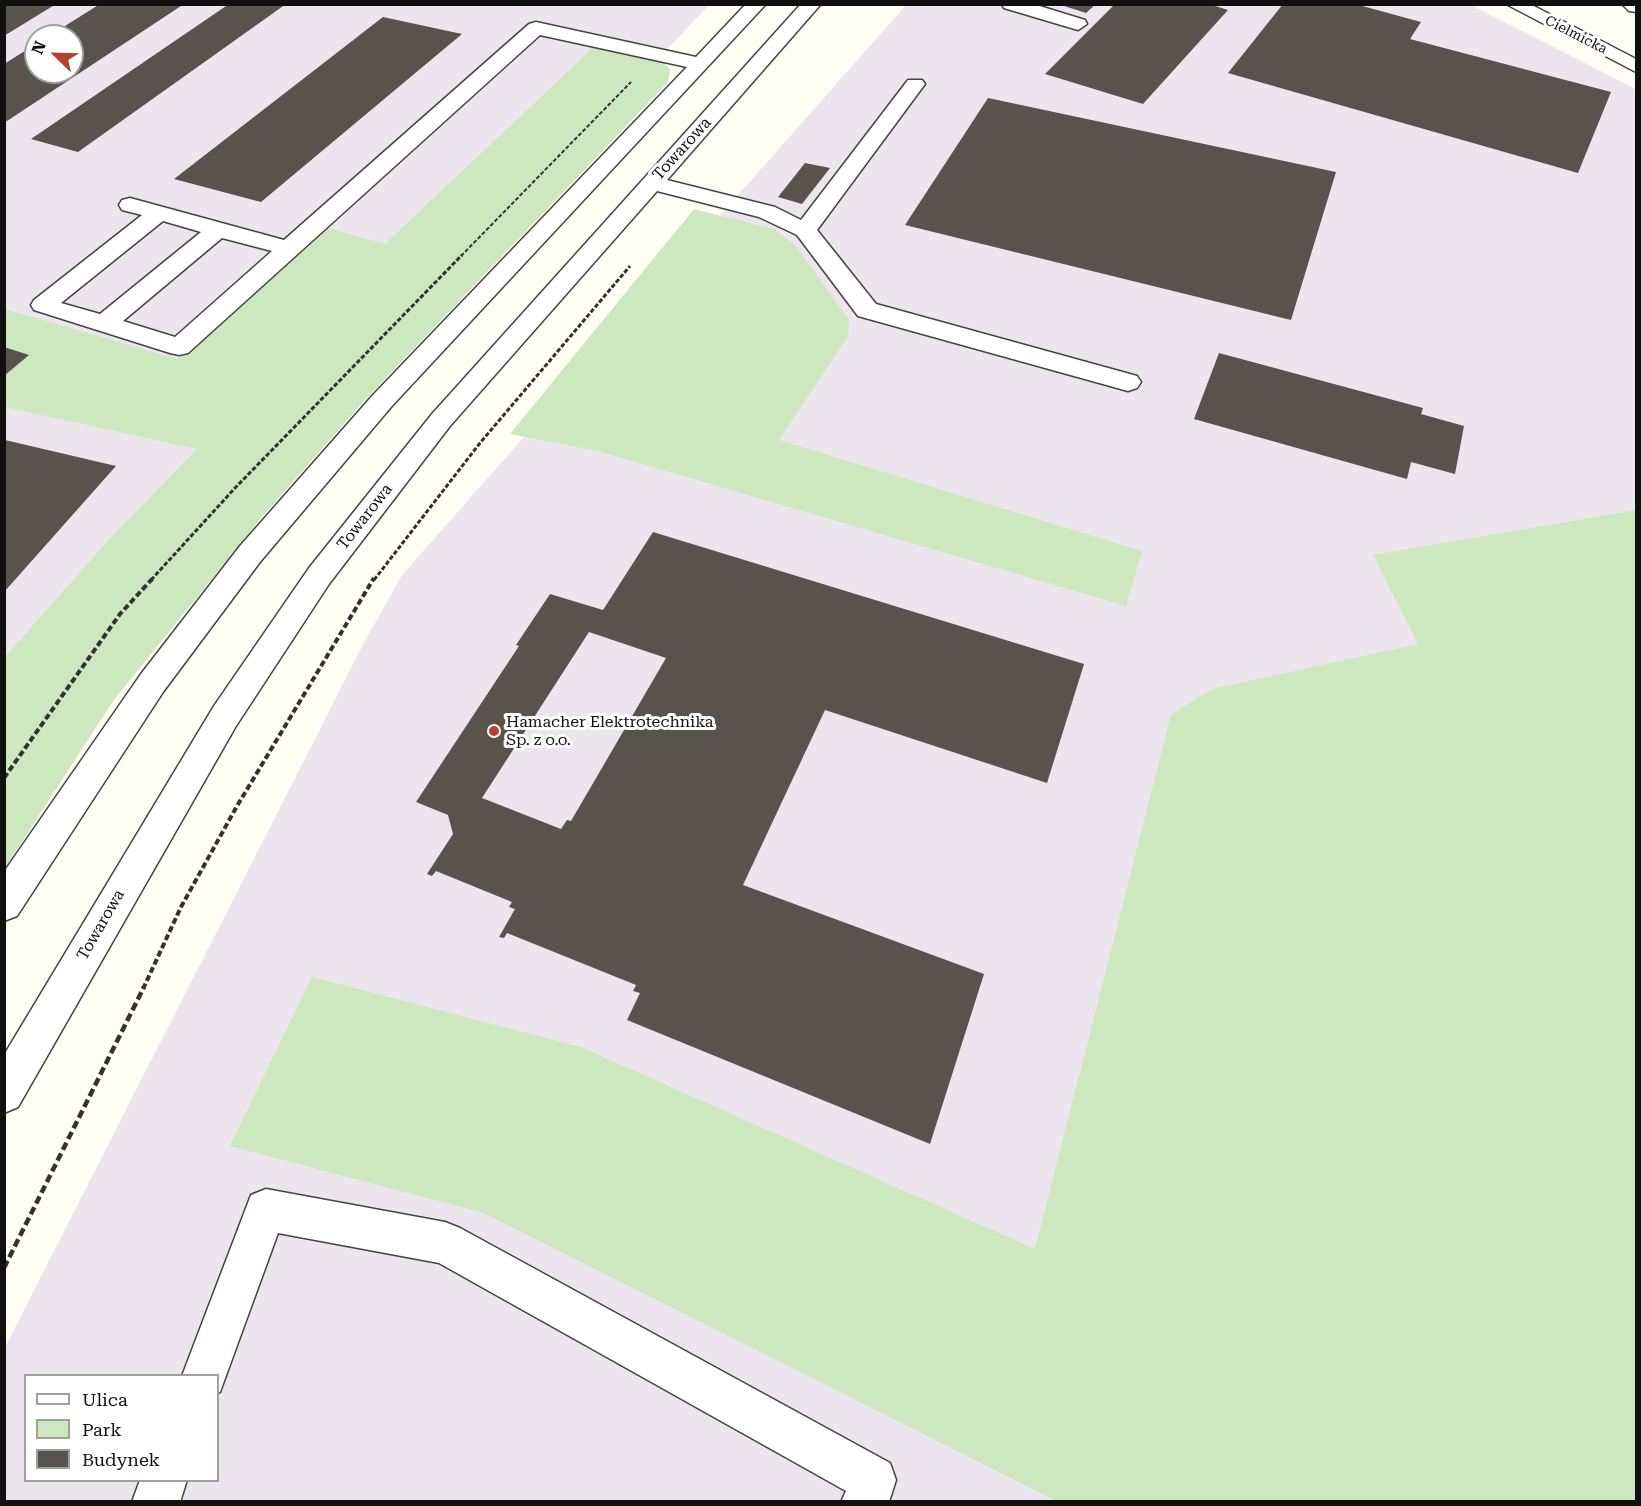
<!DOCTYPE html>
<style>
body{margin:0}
#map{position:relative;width:1641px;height:1506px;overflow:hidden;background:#fefef3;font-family:"Roboto Serif",serif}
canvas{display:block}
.frame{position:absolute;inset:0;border:6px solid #101010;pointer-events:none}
.legend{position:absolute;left:24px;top:1374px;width:195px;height:108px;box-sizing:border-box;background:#fff;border:2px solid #9f9f9f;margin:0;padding:8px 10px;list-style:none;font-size:18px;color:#101010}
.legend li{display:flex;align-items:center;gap:12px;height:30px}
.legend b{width:30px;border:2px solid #9f9f9f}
.north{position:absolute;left:24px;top:24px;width:60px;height:60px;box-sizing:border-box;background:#fff;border:2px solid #9f9f9f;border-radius:50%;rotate:293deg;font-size:16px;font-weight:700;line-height:24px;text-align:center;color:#101010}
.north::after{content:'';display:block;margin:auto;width:21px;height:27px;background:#b74131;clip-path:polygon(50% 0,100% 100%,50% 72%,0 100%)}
</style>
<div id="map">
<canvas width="1641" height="1506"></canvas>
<div class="frame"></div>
<ul class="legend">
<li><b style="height:8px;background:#fff"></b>Ulica</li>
<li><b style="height:16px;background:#cde7be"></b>Park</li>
<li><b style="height:16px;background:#58534d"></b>Budynek</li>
</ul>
<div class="north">N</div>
</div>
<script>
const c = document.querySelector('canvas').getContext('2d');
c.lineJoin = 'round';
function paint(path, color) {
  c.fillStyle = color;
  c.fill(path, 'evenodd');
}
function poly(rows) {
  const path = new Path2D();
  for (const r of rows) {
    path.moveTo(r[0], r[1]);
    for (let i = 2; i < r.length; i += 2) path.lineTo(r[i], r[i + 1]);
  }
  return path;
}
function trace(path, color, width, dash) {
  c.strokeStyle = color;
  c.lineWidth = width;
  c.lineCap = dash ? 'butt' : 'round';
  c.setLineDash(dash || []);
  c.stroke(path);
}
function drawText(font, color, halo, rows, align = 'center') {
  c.font = font + ' "Roboto Serif",serif';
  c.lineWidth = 6;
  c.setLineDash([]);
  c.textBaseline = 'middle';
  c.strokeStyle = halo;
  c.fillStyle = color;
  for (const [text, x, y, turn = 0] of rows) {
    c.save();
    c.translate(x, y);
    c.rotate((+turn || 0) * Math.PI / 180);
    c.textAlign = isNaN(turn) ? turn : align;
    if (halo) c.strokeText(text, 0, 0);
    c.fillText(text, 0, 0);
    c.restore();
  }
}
const industrial = poly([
 [5,5,709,5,204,539,5,792],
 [36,36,72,36,72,72,36,72],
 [906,5,1471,5,1636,89,1636,1501,5,1501,4,1349,366,639,402,575],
 [26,1376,218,1376,218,1480,26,1480]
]);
const green = poly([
 [594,47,661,61,670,69,668,82,364,401,261,518,113,701,5,868,5,657,106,543,197,449,5,407,5,309,177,359,324,227,385,244],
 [694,209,774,229,795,245,849,320,848,336,779,440,1142,551,1126,606,598,451,510,434],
 [1636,510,1636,1501,1056,1501,484,1213,230,1146,312,977,581,1047,1035,1249,1171,715,1212,689,1418,644,1373,555]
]);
const building = poly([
 [4,4,56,4,4,36],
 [100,4,184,4,4,123,4,64,36,44,36,72,72,72,72,36,49,36],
 [229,4,286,4,78,152,31,139],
 [1058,4,1096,4,1086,13],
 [1115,4,1209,4,1228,10,1143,104,1045,74],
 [1283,4,1355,4,1421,22,1410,39,1611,92,1578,173,1228,73],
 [383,17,462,34,261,202,174,179],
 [988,98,1336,172,1291,320,905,225],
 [805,163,830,168,802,204,778,197],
 [4,347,29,355,4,376],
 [1219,353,1423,408,1421,414,1464,426,1455,474,1411,462,1407,479,1194,419],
 [5,440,116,466,5,591],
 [653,532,1084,664,1047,783,825,710,743,885,984,974,930,1144,627,1020,640,993,633,991,636,985,507,933,504,938,499,937,515,909,509,907,512,902,436,871,432,876,427,874,453,834,448,815,416,802,519,646,516,645,550,594,603,610],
 [589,632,666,658,571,821,567,820,561,829,482,798]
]);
const pathFar3 = poly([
 [461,256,631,82]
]);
const pathFar2 = poly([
 [151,580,235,488,462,255],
 [374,580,480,443,630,266]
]);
const pathFar1 = poly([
 [4,778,120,614,153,578],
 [143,989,181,907,237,806,374,578]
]);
const path = poly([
 [4,1268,144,987]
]);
const minor = poly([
 [746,4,766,4,391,407,260,562,163,692,17,916,4,921,4,872,141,674,240,546,373,395,687,67,540,35,188,353,179,355,170,353,34,310,31,305,34,300,142,215,122,210,119,205,122,200,130,198,284,240,529,24,536,22,696,57,746,4],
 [163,221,201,232,100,314,61,303,163,221],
 [222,238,272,251,175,337,123,321,222,238],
 [801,4,821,4,667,180,775,207,801,220,908,80,922,80,925,84,922,88,817,230,876,304,1137,376,1141,382,1137,388,1128,391,858,316,797,235,759,217,657,191,450,426,329,584,236,726,18,1107,4,1113,4,1055,214,706,309,568,432,414,801,4],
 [1002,4,1033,4,1085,20,1087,24,1078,30,1004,8,1002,4],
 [1506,4,1530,4,1636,59,1636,72,1506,4],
 [1622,4,1636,4,1636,12,1629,11,1622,4],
 [266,1189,445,1222,460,1228,890,1463,896,1480,889,1502,841,1502,846,1491,439,1263,278,1233,220,1392,218,1393,218,1376,182,1376,251,1195,266,1189],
 [140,1480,187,1480,180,1502,132,1502,140,1480]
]);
const markers = [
 [494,731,6,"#b74131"]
];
const farStreetnames = [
 ["Cielmicka",1576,35,27]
];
const streetNames = [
 ["Towarowa",682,149,-48],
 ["Towarowa",365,517,-52],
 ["Towarowa",101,925,-60]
];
const poiNames = [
 ["Hamacher Elektrotechnika",506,722],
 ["Sp. z o.o.",506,740]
];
paint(industrial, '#ede5ed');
paint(green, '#cde7be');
paint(building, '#58534d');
trace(minor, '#434343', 3);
trace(pathFar3, '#323232', 2, [4, 2]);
trace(pathFar2, '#323232', 3, [4.5, 2]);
trace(pathFar1, '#323232', 4, [6, 3]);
trace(path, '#323232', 4.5, [8, 4]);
paint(minor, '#fff');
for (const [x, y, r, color] of markers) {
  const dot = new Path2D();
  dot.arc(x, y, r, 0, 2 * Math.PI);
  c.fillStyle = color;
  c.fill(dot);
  trace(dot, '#fff', 2);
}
drawText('14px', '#101010', '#fff', farStreetnames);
drawText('16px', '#101010', '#fff', streetNames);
drawText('16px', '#101010', '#fff', poiNames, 'left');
</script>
